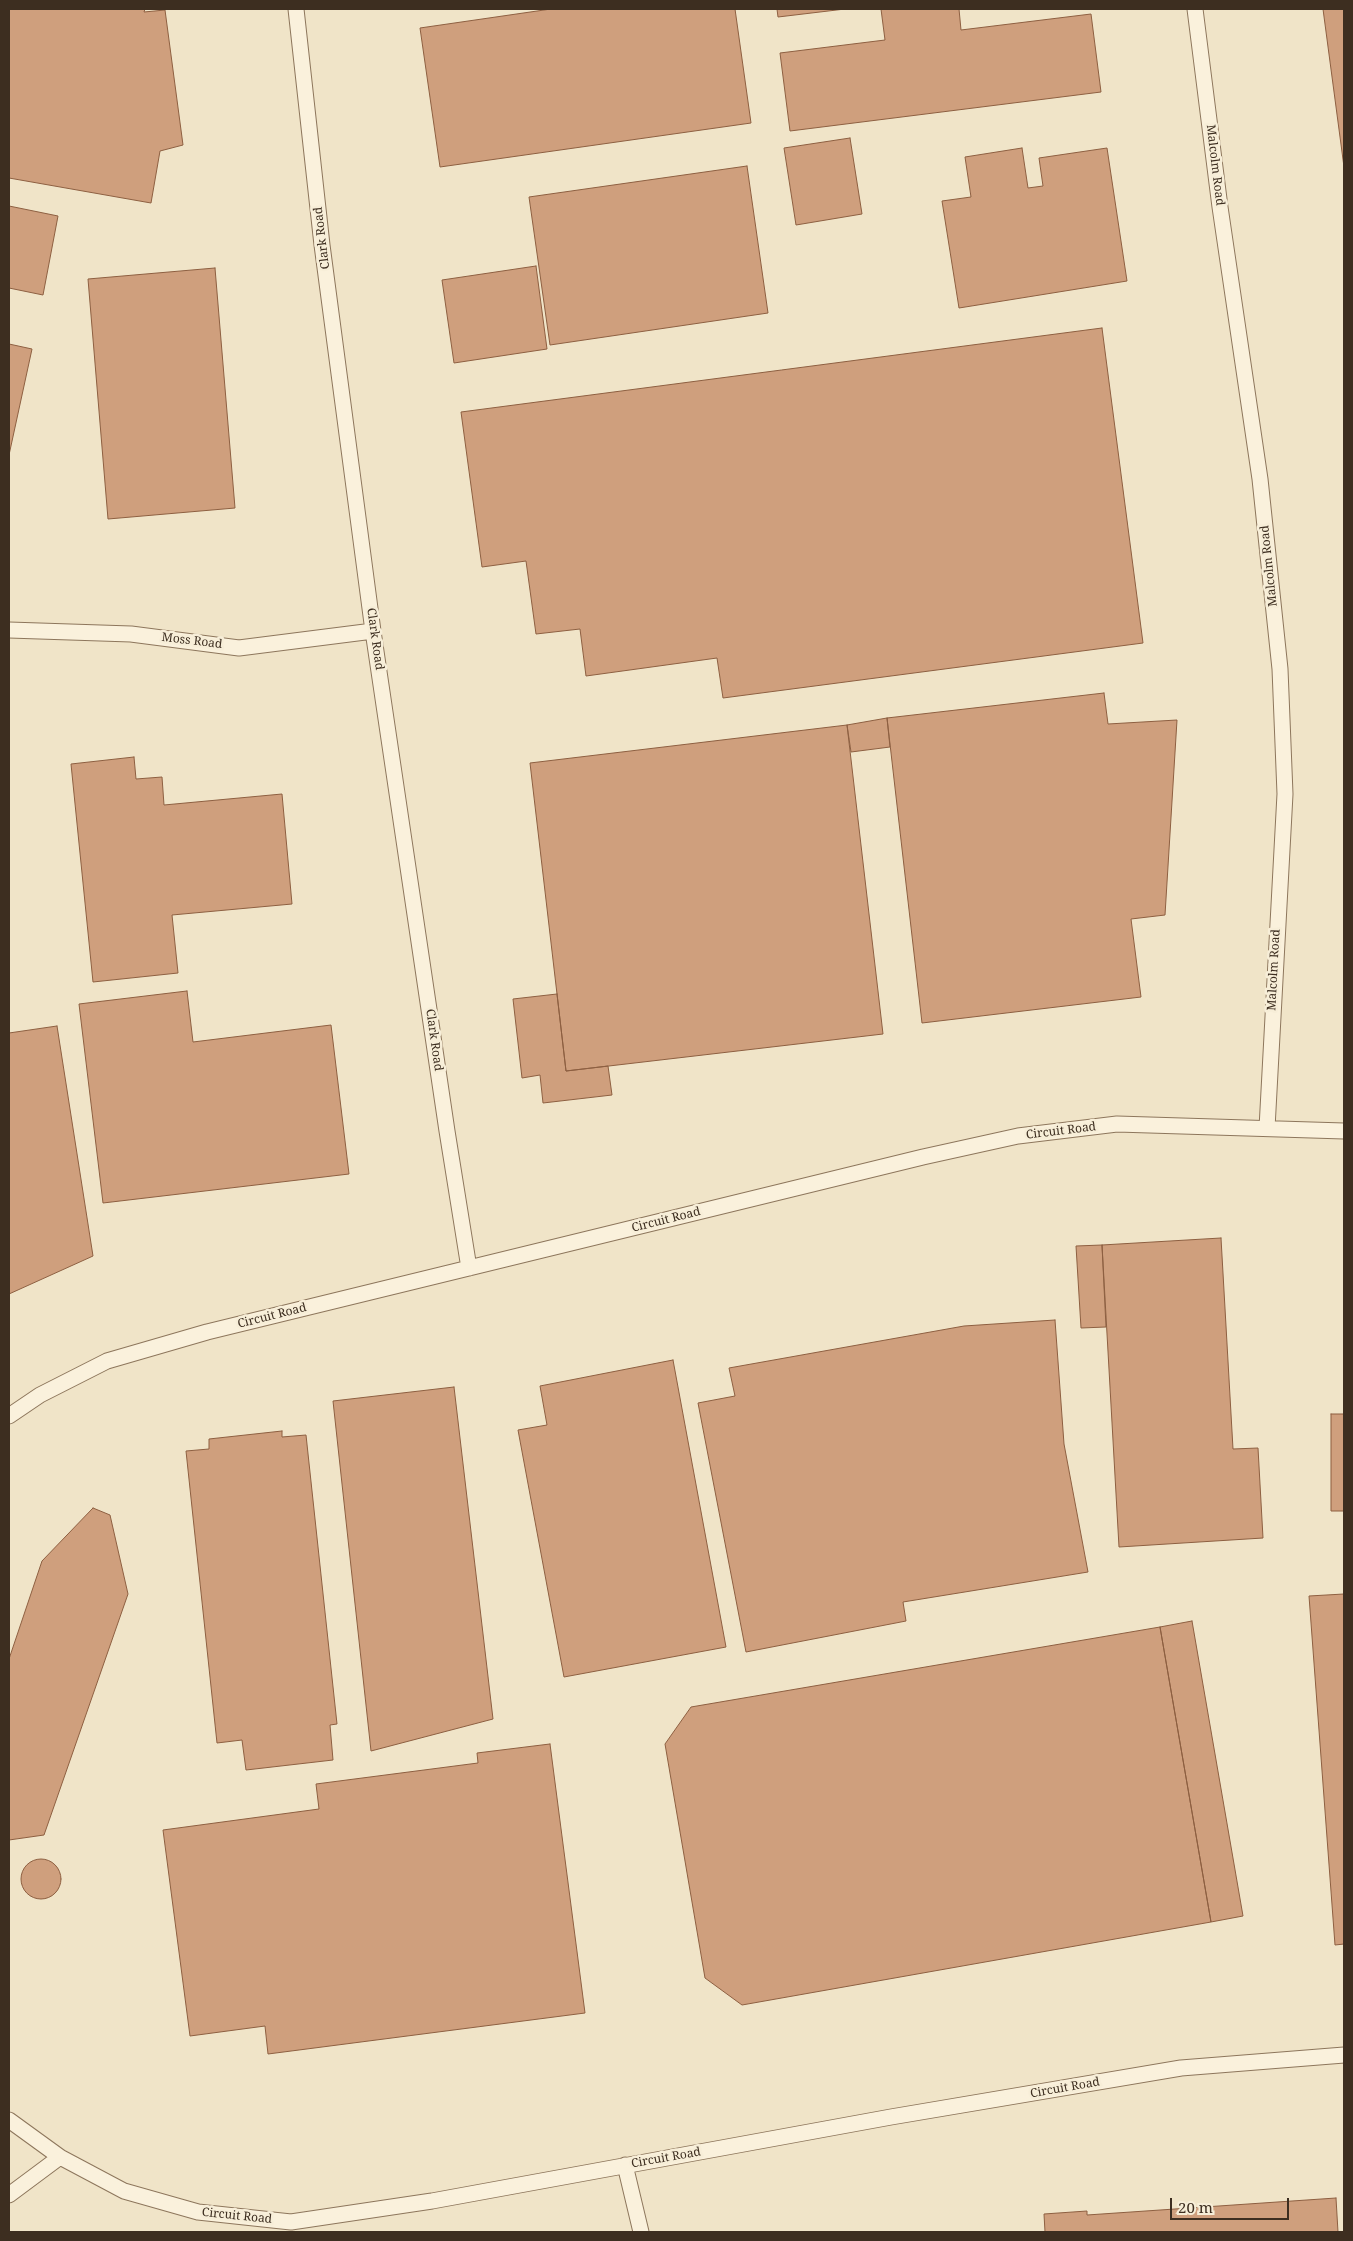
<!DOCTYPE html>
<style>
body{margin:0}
#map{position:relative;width:1353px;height:2241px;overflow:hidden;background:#f0e4c8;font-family:"Noto Serif",serif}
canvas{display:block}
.frame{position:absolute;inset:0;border:10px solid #3d2e20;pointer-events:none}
.scale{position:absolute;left:1170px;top:2198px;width:119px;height:22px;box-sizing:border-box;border:2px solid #3d2e20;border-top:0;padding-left:6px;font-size:15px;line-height:18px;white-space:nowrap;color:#3d2e20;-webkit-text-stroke:4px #f7eed8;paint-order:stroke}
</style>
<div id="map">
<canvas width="1353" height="2241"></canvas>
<div class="frame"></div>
<div class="scale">20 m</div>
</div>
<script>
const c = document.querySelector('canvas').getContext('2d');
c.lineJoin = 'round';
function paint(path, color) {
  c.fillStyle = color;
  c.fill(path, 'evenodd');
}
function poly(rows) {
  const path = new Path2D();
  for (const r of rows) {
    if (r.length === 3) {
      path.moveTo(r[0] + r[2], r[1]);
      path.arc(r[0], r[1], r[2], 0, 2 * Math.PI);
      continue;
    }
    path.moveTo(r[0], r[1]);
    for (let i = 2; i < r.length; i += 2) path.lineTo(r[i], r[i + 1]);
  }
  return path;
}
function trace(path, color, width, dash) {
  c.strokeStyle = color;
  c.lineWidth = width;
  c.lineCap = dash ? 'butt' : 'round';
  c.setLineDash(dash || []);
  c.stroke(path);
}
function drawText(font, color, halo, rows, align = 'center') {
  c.font = font + ' "Noto Serif",serif';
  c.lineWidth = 5;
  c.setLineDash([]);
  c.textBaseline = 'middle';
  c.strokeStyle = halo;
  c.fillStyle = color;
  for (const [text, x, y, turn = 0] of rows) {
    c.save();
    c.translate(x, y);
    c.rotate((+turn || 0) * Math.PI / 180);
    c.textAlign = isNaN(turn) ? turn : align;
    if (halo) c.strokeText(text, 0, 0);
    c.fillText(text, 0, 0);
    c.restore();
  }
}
const building = poly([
 [9,9,145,9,144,12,165,10,183,145,160,151,151,203,9,178,9,9],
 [551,9,735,9,751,123,440,167,420,28,551,9],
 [777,9,845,9,778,17,777,9],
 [881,9,959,9,961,30,1091,14,1101,92,790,131,780,53,885,40,881,9],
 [1323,9,1344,9,1344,167,1323,9],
 [850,138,862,214,796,225,784,148,850,138],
 [1022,148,1028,188,1043,186,1039,158,1107,148,1127,281,959,308,942,201,971,197,965,157,1022,148],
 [747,166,768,313,550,345,529,197,747,166],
 [9,206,58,216,43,295,9,288,9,206],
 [536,266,547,349,454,363,442,280,536,266],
 [215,268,235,508,108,519,88,279,215,268],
 [1102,328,1143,643,723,698,717,658,586,676,580,629,536,634,526,561,482,567,461,412,1102,328],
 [9,344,32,349,9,455,9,344],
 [1104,693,1108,724,1177,720,1165,915,1131,919,1141,997,922,1023,887,718,1104,693],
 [887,718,890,747,851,752,847,725,887,718],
 [847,725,883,1034,566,1071,530,763,847,725],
 [134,757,136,779,162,777,164,805,282,794,292,904,172,915,178,973,93,982,71,764,134,757],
 [187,991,193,1042,331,1025,349,1174,103,1203,79,1004,187,991],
 [557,994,566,1071,608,1066,612,1095,543,1103,540,1075,522,1078,513,999,557,994],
 [57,1026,93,1256,9,1294,9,1033,57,1026],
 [1221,1238,1233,1449,1258,1448,1263,1538,1119,1547,1102,1245,1221,1238],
 [1102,1245,1106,1327,1081,1328,1076,1246,1102,1245],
 [1055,1320,1064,1444,1088,1572,903,1602,906,1621,746,1652,698,1403,735,1396,729,1368,964,1326,1055,1320],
 [673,1360,726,1647,564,1677,518,1430,547,1425,540,1386,673,1360],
 [454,1387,493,1719,371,1751,333,1401,454,1387],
 [1331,1414,1344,1414,1344,1511,1331,1511,1331,1414],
 [282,1431,282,1437,306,1435,337,1724,330,1725,333,1760,246,1770,242,1740,217,1743,186,1451,209,1449,209,1439,282,1431],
 [93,1508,110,1515,128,1594,44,1835,9,1840,9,1659,42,1561,93,1508],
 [1344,1594,1344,1944,1335,1945,1309,1596,1344,1594],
 [1192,1621,1243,1916,1211,1922,1160,1627,1192,1621],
 [1160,1627,1211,1922,742,2005,705,1978,665,1744,691,1707,1160,1627],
 [550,1744,585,2013,268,2054,265,2026,190,2036,163,1830,319,1809,316,1784,478,1763,477,1753,550,1744],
 [41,1879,20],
 [1336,2198,1338,2232,1045,2232,1044,2214,1087,2211,1087,2215,1336,2198]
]);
const lane = poly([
 [296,9,322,245,373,631,447,1131,469,1268],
 [1195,9,1220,207,1260,479,1280,669,1285,794,1267,1128],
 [9,630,131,634,239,648,373,631],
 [9,1416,40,1395,107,1361,207,1332,923,1157,1018,1136,1117,1124,1344,1131],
 [9,2120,60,2157,124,2191,198,2212,291,2222,432,2201,891,2117,1181,2068,1344,2055],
 [625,2165,641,2232],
 [9,2195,60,2157]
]);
const streetNames = [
 ["Malcolm Road",1215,165,83],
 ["Clark Road",322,238,-97],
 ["Malcolm Road",1269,566,-96],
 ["Clark Road",375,639,82],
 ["Moss Road",192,641,7],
 ["Malcolm Road",1274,970,-87],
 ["Clark Road",434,1040,82],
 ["Circuit Road",1061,1131,-7],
 ["Circuit Road",666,1220,-14],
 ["Circuit Road",272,1316,-14],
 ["Circuit Road",1065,2088,-10],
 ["Circuit Road",666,2158,-10],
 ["Circuit Road",237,2216,6]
];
paint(building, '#cf9f7d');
trace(building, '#8d5f41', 1);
trace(lane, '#8d765c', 17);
trace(lane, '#faf1dc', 15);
drawText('12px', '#3d2e20', '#f7eed8', streetNames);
</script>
